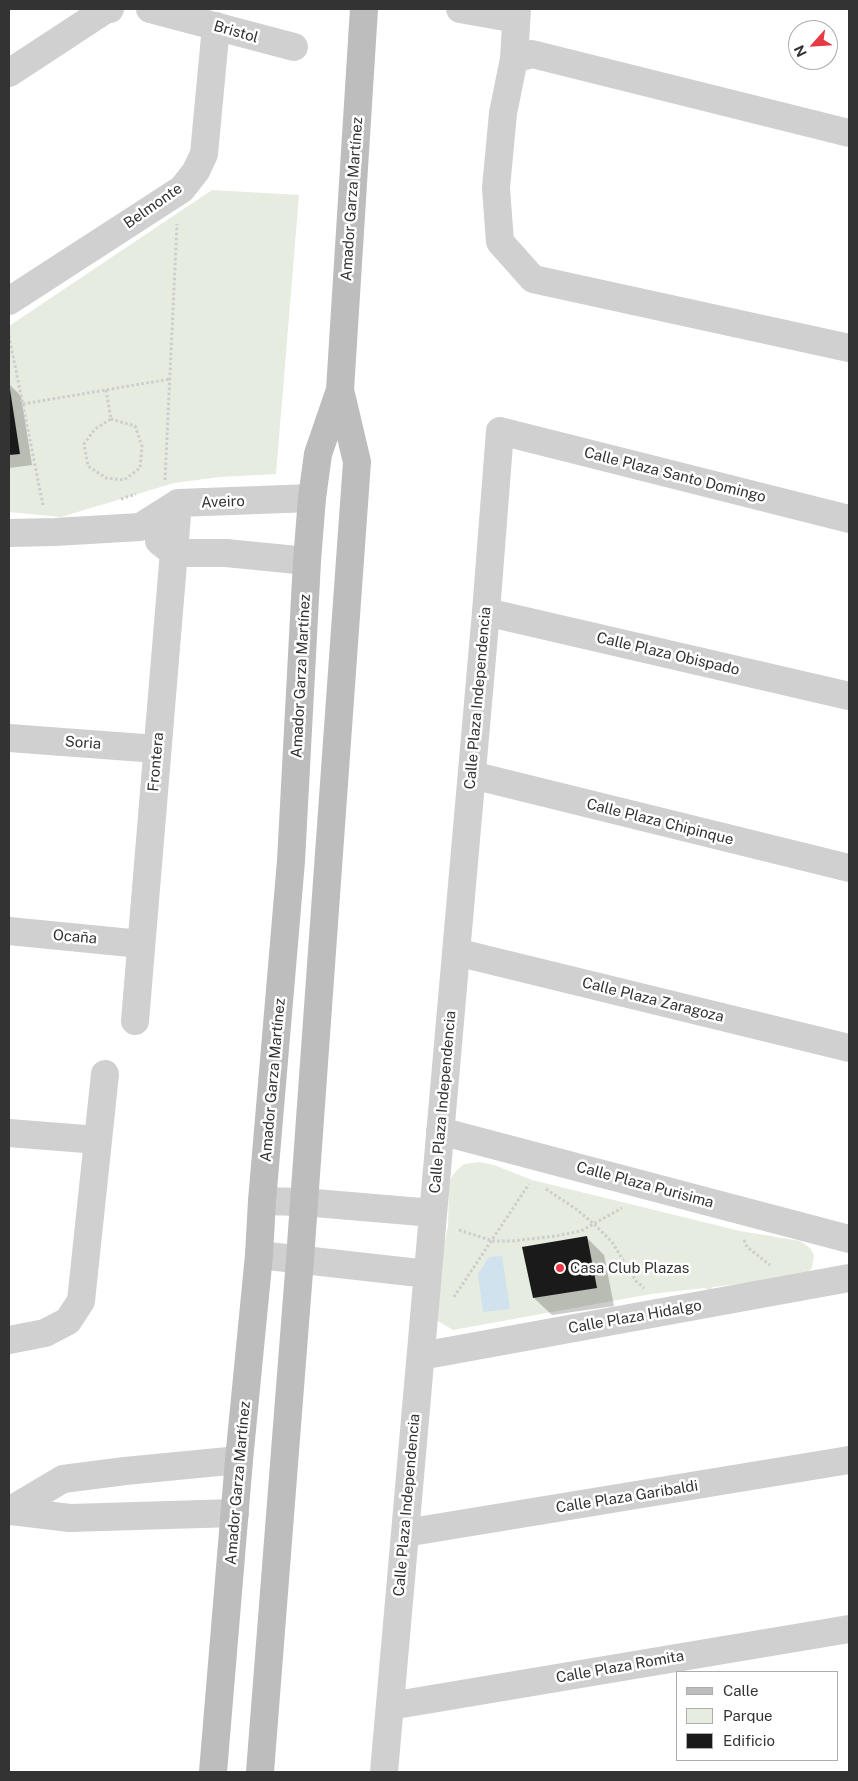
<!DOCTYPE html>
<meta charset="utf-8">
<style>
body{margin:0}
#map{position:relative;width:858px;height:1781px;overflow:hidden;background:#fff;font-family:"Public Sans",sans-serif}
canvas{display:block}
.frame{position:absolute;inset:0;border:10px solid #333;pointer-events:none}
.legend{position:absolute;left:676px;top:1671px;width:162px;height:90px;box-sizing:border-box;background:#fff;border:1px solid #adadad;margin:0;padding:6px 9px;list-style:none;font-size:15px;color:#333}
.legend li{display:flex;align-items:center;gap:10px;height:25px}
.legend b{width:25px;border:1px solid #adadad}
.north{position:absolute;left:788px;top:20px;width:50px;height:50px;box-sizing:border-box;background:#fff;border:1px solid #adadad;border-radius:50%;rotate:244deg;font-size:14px;font-weight:700;line-height:20px;text-align:center;color:#333}
.north::after{content:'';display:block;margin:auto;width:18px;height:22px;background:#e63946;clip-path:polygon(50% 0,100% 100%,50% 72%,0 100%)}
</style>
<div id="map">
<canvas width="858" height="1781"></canvas>
<div class="frame"></div>
<ul class="legend">
<li><b style="height:6px;background:#bdbdbd"></b>Calle</li>
<li><b style="height:14px;background:#e6ecdf"></b>Parque</li>
<li><b style="height:14px;background:#1a1a1a"></b>Edificio</li>
</ul>
<div class="north">N</div>
</div>
<script>
const c = document.querySelector('canvas').getContext('2d');
c.lineJoin = 'round';
function paint(path, color) {
  c.fillStyle = color;
  c.fill(path, 'evenodd');
}
function poly(rows) {
  const path = new Path2D();
  for (const r of rows) {
    path.moveTo(r[0], r[1]);
    for (let i = 2; i < r.length; i += 2) path.lineTo(r[i], r[i + 1]);
  }
  return path;
}
function trace(path, color, width, dash) {
  c.strokeStyle = color;
  c.lineWidth = width;
  c.lineCap = dash ? 'butt' : 'round';
  c.setLineDash(dash || []);
  c.stroke(path);
}
function drawText(font, color, halo, rows, align = 'center') {
  c.font = font + ' "Public Sans",sans-serif';
  c.lineWidth = 5;
  c.setLineDash([]);
  c.textBaseline = 'middle';
  c.strokeStyle = halo;
  c.fillStyle = color;
  for (const [text, x, y, turn = 0] of rows) {
    c.save();
    c.translate(x, y);
    c.rotate((+turn || 0) * Math.PI / 180);
    c.textAlign = isNaN(turn) ? turn : align;
    if (halo) c.strokeText(text, 0, 0);
    c.fillText(text, 0, 0);
    c.restore();
  }
}
const green = poly([
 [212,190,299,195,276,474,220,477,174,483,61,517,9,512,9,326],
 [480,1162,494,1165,532,1180,740,1231,800,1241,810,1248,814,1255,812,1268,805,1275,792,1278,712,1287,711,1290,704,1288,651,1294,453,1330,438,1321,431,1300,448,1227,449,1181,456,1171,464,1164]
]);
const water = poly([
 [502,1256,510,1309,483,1312,478,1274,489,1257]
]);
const shadow = poly([
 [9,384,21,396,32,465,9,468],
 [586,1237,604,1255,614,1306,552,1315,534,1298]
]);
const building = poly([
 [9,383,20,454,9,455],
 [587,1236,597,1288,533,1298,522,1247]
]);
const path = poly([
 [9,336,43,505],
 [106,390,111,419,95,429,84,444,88,466,106,478,124,480,140,468,142,446,135,426,111,419],
 [23,404,170,379],
 [165,480,177,224],
 [121,499,136,494],
 [546,1189,576,1209,594,1224,612,1242,636,1281,644,1288],
 [459,1230,493,1241,512,1241,556,1236,581,1231,622,1208],
 [744,1240,747,1247,770,1265],
 [454,1297,529,1184]
]);
const street = poly([
 [150,9,294,47],
 [460,9,516,19],
 [517,9,514,59,503,113,496,188,500,242,533,279,849,348],
 [514,59,532,54,849,133],
 [9,73,105,10,110,9],
 [9,301,182,189,196,171,204,154,216,26],
 [9,533,55,532,140,527,178,503,312,498],
 [159,541,174,553,226,553,307,561],
 [486,612,849,696],
 [9,738,157,749],
 [472,775,849,868],
 [9,931,141,944],
 [456,952,849,1048],
 [135,1021,178,503],
 [440,1131,849,1239],
 [9,1133,98,1140],
 [262,1201,303,1202,433,1213],
 [259,1255,428,1274],
 [9,1340,45,1333,68,1321,81,1301,105,1074],
 [421,1356,849,1278],
 [9,1511,63,1479,125,1471,239,1460],
 [11,1511,70,1518,235,1513],
 [405,1533,849,1460],
 [390,1706,849,1629],
 [384,1772,486,612,500,431,849,519]
]);
const secondary = poly([
 [213,1772,239,1460,259,1255,262,1201,291,861,307,561,312,498,318,454,340,390,364,9],
 [260,1772,300,1259,357,462,340,390]
]);
const markers = [
 [560,1268,5,"#e63946"]
];
const streetNames = [
 ["Bristol",236,32,16],
 ["Amador Garza Martínez",352,199,-86],
 ["Belmonte",153,206,-35],
 ["Calle Plaza Santo Domingo",675,475,14],
 ["Aveiro",223,502,-2],
 ["Calle Plaza Obispado",668,654,13],
 ["Amador Garza Martínez",301,676,-87],
 ["Calle Plaza Independencia",478,698,-85],
 ["Soria",83,743,4],
 ["Frontera",156,762,-85],
 ["Calle Plaza Chipinque",660,822,14],
 ["Ocaña",75,937,5],
 ["Calle Plaza Zaragoza",653,1000,14],
 ["Amador Garza Martínez",273,1080,-85],
 ["Calle Plaza Independencia",443,1102,-85],
 ["Calle Plaza Purisima",645,1185,15],
 ["Calle Plaza Hidalgo",635,1317,-10],
 ["Amador Garza Martínez",238,1483,-85],
 ["Calle Plaza Garibaldi",627,1497,-9],
 ["Calle Plaza Independencia",407,1505,-85],
 ["Calle Plaza Romita",620,1667,-10]
];
const poiNames = [
 ["Casa Club Plazas",570,1268]
];
paint(green, '#e6ecdf');
paint(water, '#cfe2ee');
paint(shadow, '#0003');
paint(building, '#1a1a1a');
trace(path, '#cdcdcd', 3, [2.5, 2.5]);
trace(street, '#d0d0d0', 28);
trace(secondary, '#bdbdbd', 28);
for (const [x, y, r, color] of markers) {
  const dot = new Path2D();
  dot.arc(x, y, r, 0, 2 * Math.PI);
  c.fillStyle = color;
  c.fill(dot);
  trace(dot, '#fff', 2);
}
drawText('15px', '#333', '#fff', streetNames);
drawText('15px', '#333', '#fff', poiNames, 'left');
</script>
